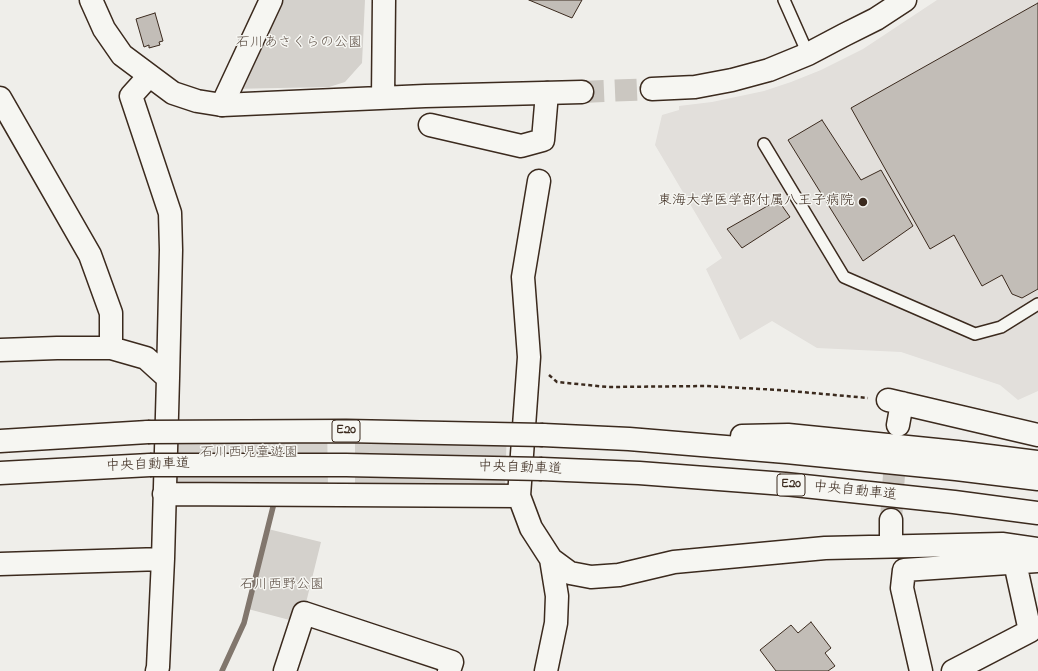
<!DOCTYPE html>
<meta charset="utf-8">
<style>
body{margin:0}
canvas{display:block;background:#efeeea}
</style>
<canvas width="1038" height="671"></canvas>
<script>
const c = document.querySelector('canvas').getContext('2d');
c.lineJoin = 'round';
function paint(path, color) {
  c.fillStyle = color;
  c.fill(path, 'evenodd');
}
function poly(rows) {
  const path = new Path2D();
  for (const r of rows) {
    path.moveTo(r[0], r[1]);
    for (let i = 2; i < r.length; i += 2) path.lineTo(r[i], r[i + 1]);
  }
  return path;
}
function trace(path, color, width, dash) {
  c.strokeStyle = color;
  c.lineWidth = width;
  c.lineCap = dash ? 'butt' : 'round';
  c.setLineDash(dash || []);
  c.stroke(path);
}
function drawText(font, color, halo, rows, align = 'center') {
  c.font = font + ' "Indie Flower","Klee One",sans-serif';
  c.lineWidth = 3;
  c.setLineDash([]);
  c.textBaseline = 'middle';
  c.strokeStyle = halo;
  c.fillStyle = color;
  for (const [text, x, y, turn = 0] of rows) {
    c.save();
    c.translate(x, y);
    c.rotate((+turn || 0) * Math.PI / 180);
    c.textAlign = isNaN(turn) ? turn : align;
    if (halo) c.strokeText(text, 0, 0);
    c.fillText(text, 0, 0);
    c.restore();
  }
}
const built = poly([
 [937,0,1038,0,1038,391,1018,400,1000,385,901,352,817,348,772,321,740,340,706,269,722,258,655,145,662,115,679,110,679,106,712,102,764,91,791,82,821,70,863,49]
]);
const green = poly([
 [271,0,365,0,362,63,345,82,329,87,229,89],
 [327,419,328,489,170,487,176,420],
 [355,422,507,426,505,491,355,487],
 [268,529,321,542,301,623,248,609]
]);
const stream = poly([
 [222,671,244,623,274,503]
]);
const building = poly([
 [529,0,582,0,572,18,529,0],
 [1038,3,1038,289,1022,298,1012,294,1002,275,982,286,954,235,930,249,851,108,1038,3],
 [155,13,163,41,159,42,160,45,149,48,149,45,144,47,136,19,155,13],
 [822,120,861,180,881,170,913,226,863,261,788,140,822,120],
 [778,200,790,217,742,248,727,229,778,200],
 [811,622,831,648,825,653,835,666,828,671,776,671,760,650,791,625,798,633,811,622]
]);
const minorTunnel = poly([
 [891,520,896,444]
]);
const tertiaryTunnel = poly([
 [582,92,652,89]
]);
const path = poly([
 [549,375,557,382,608,387,706,386,779,390,868,398]
]);
const service = poly([
 [784,0,808,54],
 [764,144,844,277,975,334,1001,327,1038,304]
]);
const minor = poly([
 [149,76,131,96,170,213,171,250,168,378],
 [0,98,90,255,111,313,111,348],
 [222,105,271,0],
 [430,125,521,146,543,140,547,93],
 [539,181,523,277,529,357,519,496,531,528,551,559,570,573,591,577,619,575,674,562,825,548,1002,544,1038,549],
 [0,350,57,348,111,348,146,358,168,378,163,559,158,667,157,671],
 [888,400,1038,435],
 [898,425,902,403],
 [164,494,519,496],
 [891,520,891,546],
 [0,564,163,559],
 [285,671,304,613,452,662,449,671],
 [546,671,556,623,557,596,551,559],
 [921,671,902,588,904,570,1038,561],
 [953,671,1030,631,1015,563]
]);
const tertiary = poly([
 [91,0,104,29,122,55,173,93,197,101,222,105,425,96,582,92],
 [652,89,695,87,732,80,769,70,808,54,844,35,876,19,905,0],
 [383,98,384,0]
]);
const motorway = poly([
 [543,435,629,439,786,452,956,469,1038,479],
 [742,436,788,435,957,452,1038,462],
 [0,441,148,432],
 [542,469,639,473,785,484,954,502,1038,513],
 [0,473,150,465]
]);
const motorwayBridge = poly([
 [148,432,346,431,543,435],
 [150,465,346,465,542,469]
]);
const markers = [
 [863,202,5,"#3b2a1e"]
];
const shields = [
 [346,431,28],
 [791,485,28]
];
const shieldNames = [
 ["E20",346,431],
 ["E20",791,485]
];
const parkNames = [
 ["石川あさくらの公園",299,44],
 ["石川西児童遊園",249,454],
 ["石川西野公園",282,586]
];
const poiNames = [
 ["東海大学医学部付属八王子病院",854,202]
];
const streetNames = [
 ["中央自動車道",148,466,-2],
 ["中央自動車道",520,469,2],
 ["中央自動車道",855,492,6]
];
paint(built, '#e2dfdb');
paint(green, '#d4d1cc');
trace(stream, '#81766d', 5.5);
paint(building, '#c2bdb7');
trace(building, '#3b2a1e', 1);
trace(minorTunnel, '#cbc7c1', 22, [22, 11]);
trace(tertiaryTunnel, '#cbc7c1', 22, [22, 11]);
trace(service, '#3b2a1e', 14);
trace(minor, '#3b2a1e', 25);
trace(tertiary, '#3b2a1e', 25);
trace(motorway, '#3b2a1e', 25);
trace(path, '#3b2a1e', 2.5, [4, 3]);
trace(service, '#f6f6f2', 11);
trace(minor, '#f6f6f2', 22);
trace(tertiary, '#f6f6f2', 22);
trace(motorway, '#f6f6f2', 22);
trace(motorwayBridge, '#3b2a1e', 25, []);
trace(motorwayBridge, '#f6f6f2', 22);
for (const [x, y, r, color] of markers) {
  const dot = new Path2D();
  dot.arc(x, y, r, 0, 2 * Math.PI);
  c.fillStyle = color;
  c.fill(dot);
  trace(dot, '#f6f6f2', 1.5);
}
for (const [x, y, w] of shields) {
  const box = new Path2D();
  box.roundRect(x - w / 2, y - 11, w, 22, 3);
  c.fillStyle = '#f6f6f2';
  c.fill(box);
  trace(box, '#3b2a1e', 1);
}
drawText('bold 13px', '#3b2a1e', null, shieldNames);
drawText('14px', '#61544a', '#f6f6f2', parkNames);
drawText('14px', '#3b2a1e', '#f6f6f2', poiNames, 'right');
drawText('14px', '#3b2a1e', '#f6f6f2', streetNames);
</script>
